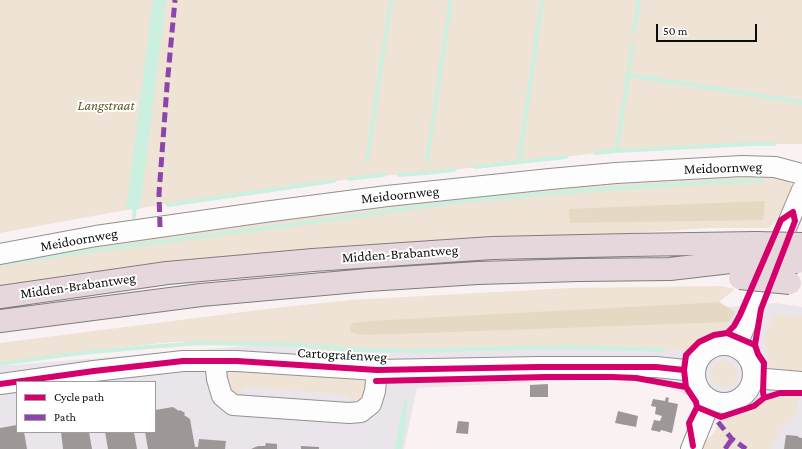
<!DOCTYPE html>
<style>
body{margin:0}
#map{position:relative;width:802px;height:449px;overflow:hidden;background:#faf2f2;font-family:"Crimson Pro",serif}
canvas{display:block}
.legend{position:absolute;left:16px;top:381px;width:140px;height:52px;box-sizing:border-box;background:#fff;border:1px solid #9e9e9e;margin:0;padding:5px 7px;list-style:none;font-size:12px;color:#0d0d0d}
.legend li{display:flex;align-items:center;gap:8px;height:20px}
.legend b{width:20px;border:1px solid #9e9e9e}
.scale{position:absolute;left:656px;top:24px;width:101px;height:18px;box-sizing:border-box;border:2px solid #0d0d0d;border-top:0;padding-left:5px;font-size:12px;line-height:14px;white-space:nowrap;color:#0d0d0d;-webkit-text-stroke:3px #fff;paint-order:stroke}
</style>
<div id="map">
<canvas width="802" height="449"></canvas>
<ul class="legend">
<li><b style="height:5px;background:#d6006c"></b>Cycle path</li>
<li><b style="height:5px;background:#8e44ad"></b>Path</li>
</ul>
<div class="scale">50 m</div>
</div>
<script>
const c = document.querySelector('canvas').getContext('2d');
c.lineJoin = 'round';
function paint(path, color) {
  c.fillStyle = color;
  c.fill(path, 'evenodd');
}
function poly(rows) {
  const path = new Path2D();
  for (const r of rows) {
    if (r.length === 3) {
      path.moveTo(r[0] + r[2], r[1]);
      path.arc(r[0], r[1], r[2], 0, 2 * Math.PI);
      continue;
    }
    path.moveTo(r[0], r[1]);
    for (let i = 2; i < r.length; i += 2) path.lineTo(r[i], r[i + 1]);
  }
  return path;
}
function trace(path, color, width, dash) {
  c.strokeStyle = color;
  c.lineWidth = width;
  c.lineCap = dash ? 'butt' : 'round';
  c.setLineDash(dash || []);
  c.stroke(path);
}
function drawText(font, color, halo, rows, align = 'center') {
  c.font = font + ' "Crimson Pro",serif';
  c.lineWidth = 4;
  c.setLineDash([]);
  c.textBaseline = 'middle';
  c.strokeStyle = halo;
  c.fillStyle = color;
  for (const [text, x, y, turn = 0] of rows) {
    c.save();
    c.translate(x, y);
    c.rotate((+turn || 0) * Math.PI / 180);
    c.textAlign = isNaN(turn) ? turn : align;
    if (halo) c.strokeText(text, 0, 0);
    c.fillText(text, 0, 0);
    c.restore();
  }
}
const industrial = poly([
 [776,303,802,307,802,449,733,449,747,417,639,377,417,388,404,449,0,449,0,366],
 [17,382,155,382,155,432,17,432]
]);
const green = poly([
 [0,0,802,0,802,144,754,144,616,151,426,173,365,177,126,210,0,233],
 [774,174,785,177,791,184,792,191,789,203,770,228,708,228,604,235,0,290,0,263,94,246,280,218,567,187,665,179],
 [721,286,735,289,719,302,354,323,369,335,729,322,720,336,711,342,701,352,626,347,571,345,472,347,350,352,311,349,254,343,172,342,69,353,0,364,0,343,274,308,351,300,569,288],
 [774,314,802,316,802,371,770,368,764,338],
 [724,374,13],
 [234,371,361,378,365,380,367,383,364,401,349,405,350,395,243,387,242,397,232,394,226,383,228,375],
 [799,395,797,409,793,421,785,423,770,449,699,449,701,445,713,434,719,423,724,418,727,416,746,411,773,398,784,396]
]);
const forest = poly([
 [765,201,763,220,570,223,569,209],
 [719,302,735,312,729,322,369,335,357,334,351,332,350,328,352,324,354,323,370,321]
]);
const water = poly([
 [153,0,166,0,140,209,126,210],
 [401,413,407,414,402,449,395,449]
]);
const stream = poly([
 [634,31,639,0],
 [628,75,802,102],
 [617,148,633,44],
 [595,153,616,151,754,144,774,144],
 [367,161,391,0],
 [427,161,451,0],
 [519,162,542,0],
 [475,167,566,157],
 [399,175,426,173,454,170],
 [349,179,365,177,384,175],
 [168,205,334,181],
 [134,217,135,205],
 [0,264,67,254,313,222,461,201,590,190,700,183,762,180],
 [0,364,72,354,148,347,202,343,303,345,349,349,412,351,472,349,567,347,664,350],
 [403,417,406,401]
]);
const building = poly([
 [548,384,548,397,530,397,530,385],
 [666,397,669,398,668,402,678,404,672,433,661,430,660,432,651,430,654,420,660,421,662,416,655,414,656,407,651,406,653,399,665,401],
 [173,407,179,411,180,410,185,413,184,415,190,419,195,447,198,447,199,439,226,441,225,449,148,449,145,432,155,432,155,410],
 [618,411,638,416,636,427,615,423],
 [458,421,469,422,468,434,456,433],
 [17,425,17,432,24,432,27,449,0,449,0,428],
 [61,432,89,432,92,449,63,449],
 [105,432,134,432,137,449,108,449],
 [786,435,798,436,798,437,802,438,802,449,784,449],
 [266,443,277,444,277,449,251,449,258,446,265,446],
 [301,446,319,447,319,449,301,449]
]);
const minor = poly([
 [0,254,96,236,264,212,387,196,550,179,616,173,742,166,775,167,802,174],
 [724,374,29],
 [736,347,802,190],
 [215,361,217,379,222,396,233,405,349,413,361,412,371,404,375,391,377,370],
 [754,378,802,382],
 [0,384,94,371,183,361,237,361,330,367,377,370,538,367,656,367,695,371],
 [691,449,711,400]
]);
const highway = poly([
 [0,297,167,273,313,260,492,248,630,245,756,243],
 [0,321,201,295,368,280,478,273,579,270,670,269,748,260]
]);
const highwayBridge = poly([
 [756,243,802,244],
 [748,260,798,262],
 [740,278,790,283]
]);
const quiet = poly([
 [160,227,159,194,167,86,175,0],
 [718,422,732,439,746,449],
 [725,449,732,439]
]);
const cycleway = poly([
 [727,333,734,326,740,315,781,220,793,212],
 [376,381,546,377,612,377,636,378,686,387],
 [0,384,94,371,183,361,237,361,330,367,377,370,538,367,656,367,684,370],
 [764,398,763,392,764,363,758,354,755,345,761,309,795,221,793,212],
 [697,407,721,417,754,406,764,398,780,393,802,393],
 [693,446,689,423,697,407,696,402,686,387,684,370,686,355,699,342,714,335,727,333,755,345]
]);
const parkNames = [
 ["Langstraat",106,106]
];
const streetNames = [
 ["Meidoornweg",723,168,-2],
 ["Meidoornweg",400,195,-6],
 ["Meidoornweg",79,240,-10],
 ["Midden-Brabantweg",400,254,-4],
 ["Midden-Brabantweg",78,286,-8],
 ["Cartografenweg",342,355,3]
];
paint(industrial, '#e9e5ea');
paint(green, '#eee3d4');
paint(forest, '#e5d9c3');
paint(water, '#ccf0df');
trace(stream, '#ccf0df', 4);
paint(building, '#9d9798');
trace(minor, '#949090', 22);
trace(highway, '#817d7d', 24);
trace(minor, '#fefdfd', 20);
trace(highway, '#e6d7dc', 22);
trace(highwayBridge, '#817d7d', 24, []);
trace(highwayBridge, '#e6d7dc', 22);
trace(quiet, '#8e44ad', 5, [10, 5]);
trace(cycleway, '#d6006c', 6);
drawText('italic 14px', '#5d5b24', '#fff', parkNames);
drawText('14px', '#0d0d0d', '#fff', streetNames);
</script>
